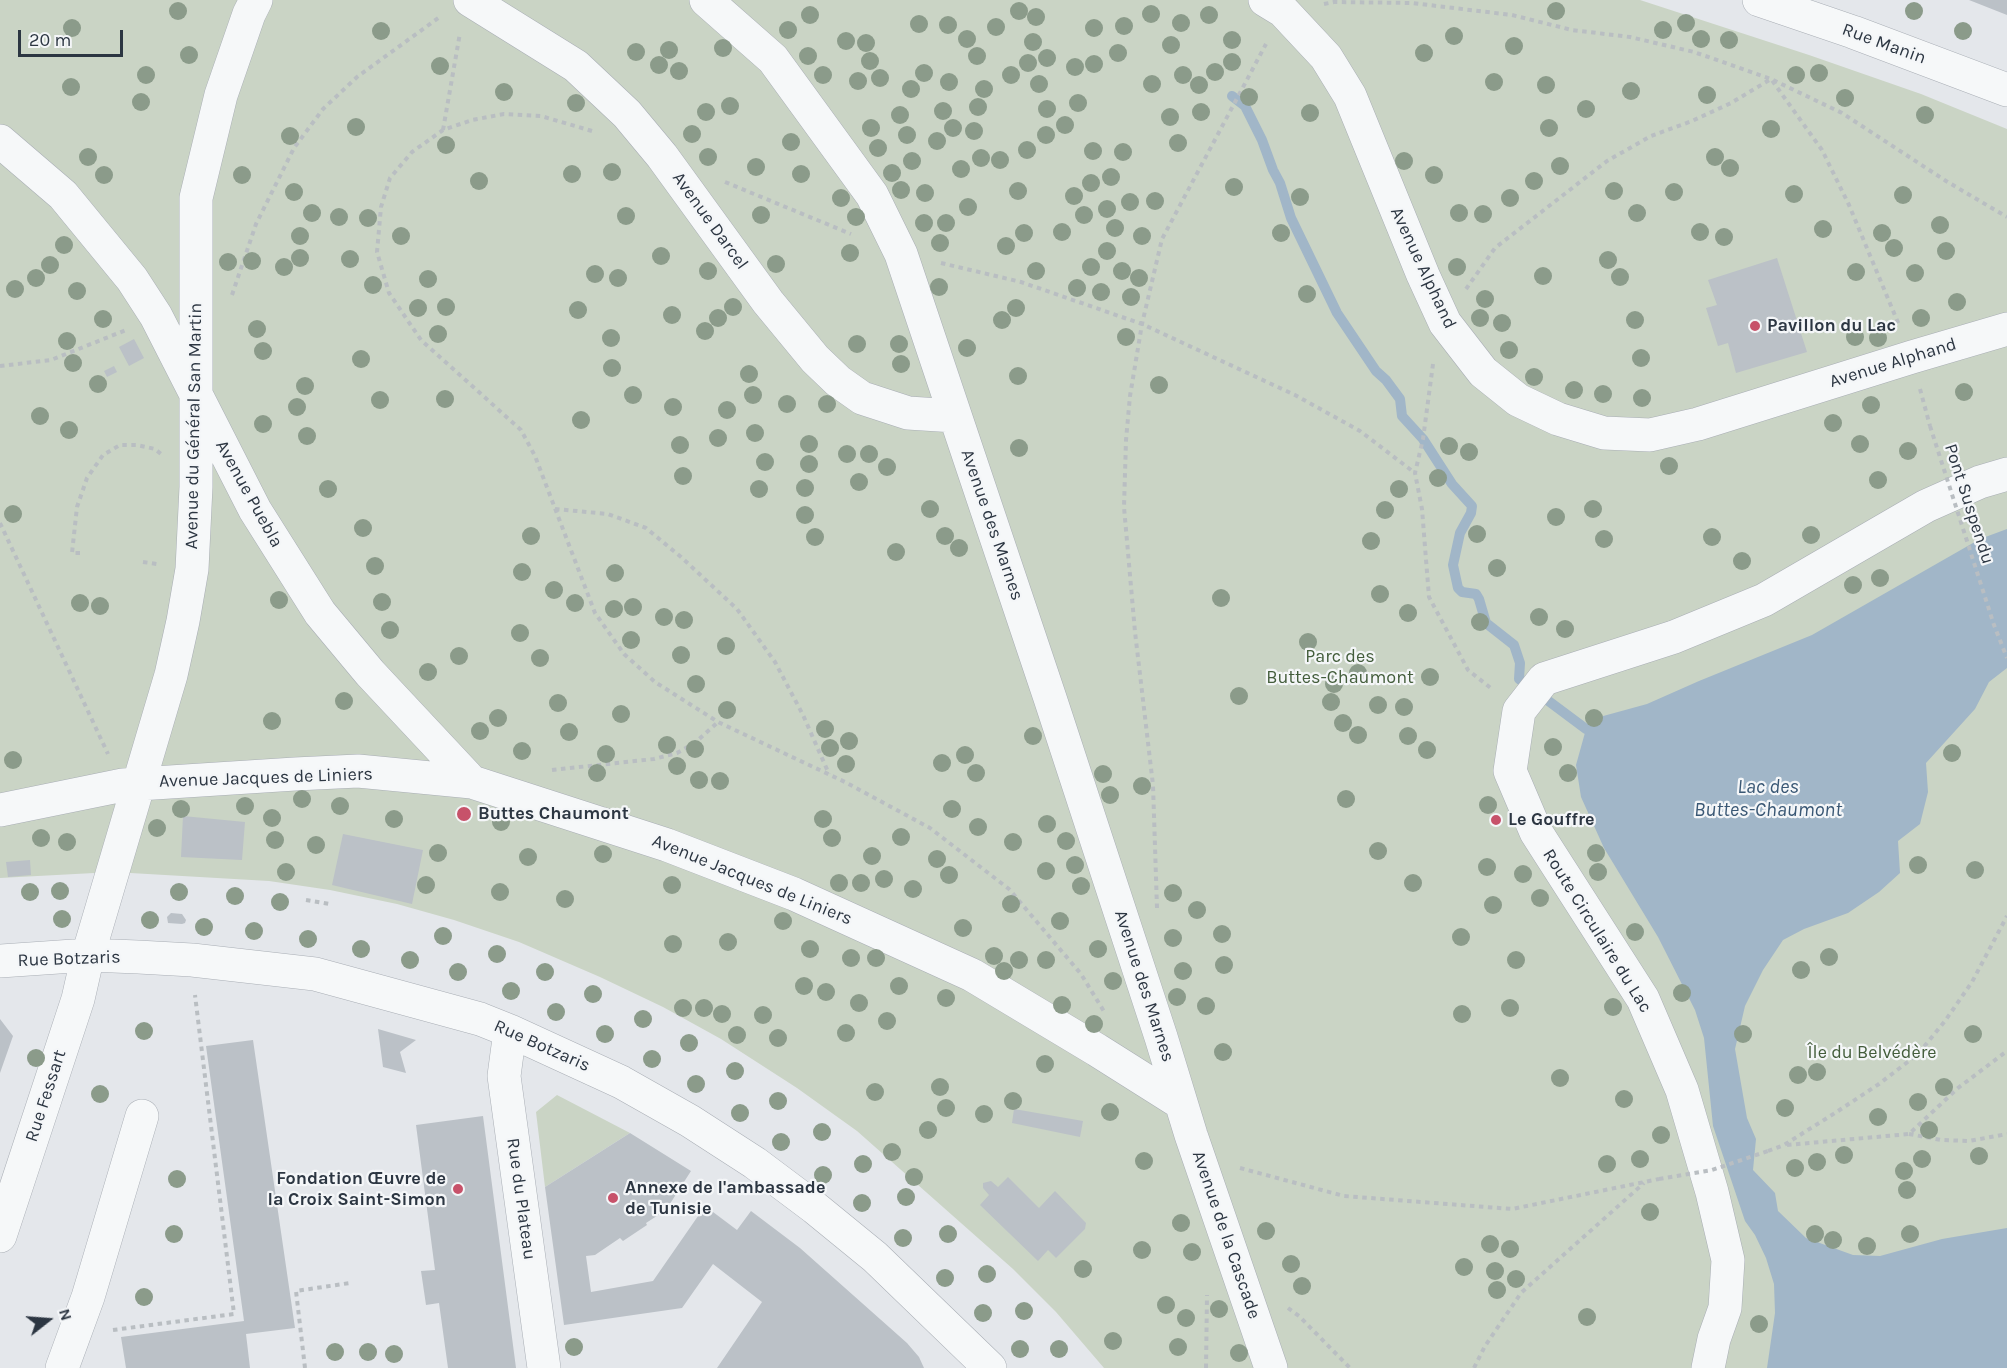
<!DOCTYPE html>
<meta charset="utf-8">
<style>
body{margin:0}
#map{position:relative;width:2007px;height:1368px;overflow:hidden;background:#e4e7eb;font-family:Karla,sans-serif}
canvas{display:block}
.north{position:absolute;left:18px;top:1290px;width:60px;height:60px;-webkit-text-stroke:4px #f4f6f8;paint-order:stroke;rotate:73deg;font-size:16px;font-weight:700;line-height:24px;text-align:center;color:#2c3642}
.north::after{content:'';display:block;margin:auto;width:21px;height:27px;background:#2c3642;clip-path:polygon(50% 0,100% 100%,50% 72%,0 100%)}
.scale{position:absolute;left:18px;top:30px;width:105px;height:27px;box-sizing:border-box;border:3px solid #2c3642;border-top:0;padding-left:8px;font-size:18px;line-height:21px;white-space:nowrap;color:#2c3642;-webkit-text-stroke:4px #f4f6f8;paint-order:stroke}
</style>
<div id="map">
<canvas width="2007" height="1368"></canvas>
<div class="north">N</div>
<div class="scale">20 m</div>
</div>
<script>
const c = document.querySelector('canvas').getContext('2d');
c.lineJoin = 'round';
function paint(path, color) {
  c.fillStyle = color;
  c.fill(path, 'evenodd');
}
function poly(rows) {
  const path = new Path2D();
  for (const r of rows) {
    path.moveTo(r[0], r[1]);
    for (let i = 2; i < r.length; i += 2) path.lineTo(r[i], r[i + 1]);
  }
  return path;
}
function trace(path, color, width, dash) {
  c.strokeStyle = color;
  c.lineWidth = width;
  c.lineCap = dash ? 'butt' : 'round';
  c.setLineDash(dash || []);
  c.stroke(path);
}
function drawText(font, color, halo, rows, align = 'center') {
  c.font = font + ' Karla,sans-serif';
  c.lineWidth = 4.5;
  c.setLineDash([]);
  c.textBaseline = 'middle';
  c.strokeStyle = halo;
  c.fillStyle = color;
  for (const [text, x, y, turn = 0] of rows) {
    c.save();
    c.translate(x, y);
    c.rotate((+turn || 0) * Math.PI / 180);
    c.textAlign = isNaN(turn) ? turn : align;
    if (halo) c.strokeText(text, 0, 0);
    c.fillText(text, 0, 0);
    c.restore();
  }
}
const green = poly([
 [0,0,1640,0,1809,55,1921,94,2007,129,2007,1368,1104,1368,1056,1312,1013,1269,857,1131,797,1088,721,1039,663,1007,600,977,519,942,454,920,397,904,330,890,269,881,113,872,0,878],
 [557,1095,630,1133,545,1187,536,1112]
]);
const water = poly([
 [2007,529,2007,668,1989,682,1975,709,1926,763,1928,792,1920,824,1898,841,1900,873,1879,892,1848,913,1804,929,1783,940,1763,970,1745,1006,1735,1049,1747,1118,1756,1139,1753,1170,1775,1193,1778,1211,1806,1238,1853,1255,1880,1256,1942,1239,2007,1228,2007,1368,1767,1368,1775,1313,1774,1284,1766,1258,1755,1235,1745,1221,1713,1126,1704,1038,1695,1010,1658,937,1604,848,1581,797,1576,765,1586,729,1596,718,1647,704,1699,681,1812,635,1980,539]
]);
const stream = poly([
 [1232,96,1245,106,1262,140,1273,170,1280,183,1291,218,1337,313,1376,371,1386,380,1400,399,1402,416,1423,439,1452,484,1472,506,1471,513,1460,533,1453,565,1458,588,1462,592,1476,594,1479,599,1486,623,1514,645,1520,663,1519,679,1586,729]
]);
const building = poly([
 [1969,0,2007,0,2007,15],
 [1777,258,1807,352,1736,373,1728,343,1718,346,1706,308,1717,305,1708,280],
 [134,339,144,358,129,366,119,347],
 [114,366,117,372,107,377,104,371],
 [183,816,245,822,242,860,181,857],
 [343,834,423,850,412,904,332,885],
 [30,860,31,875,8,877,6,862],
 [171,913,182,914,186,920,185,923,182,924,168,923,167,917],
 [0,1019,13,1036,0,1073],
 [378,1029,416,1040,400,1052,406,1073,383,1067],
 [253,1040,295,1328,246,1334,250,1368,126,1368,121,1337,244,1321,206,1046],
 [1014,1109,1083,1121,1080,1137,1012,1123],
 [483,1116,516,1368,448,1368,439,1303,426,1305,421,1271,435,1270,416,1125],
 [630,1133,691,1171,666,1210,646,1223,647,1225,623,1241,620,1238,595,1255,586,1256,591,1292,653,1281,705,1206,737,1230,751,1211,800,1248,907,1343,919,1357,924,1368,717,1368,762,1302,713,1264,682,1308,564,1325,545,1187],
 [1008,1177,1039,1208,1055,1191,1086,1223,1085,1229,1056,1258,1048,1250,1038,1261,980,1205,989,1195,983,1188,983,1183,991,1181,998,1187]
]);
const path = poly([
 [1324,4,1334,2,1412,3,1512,15,1572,30,1630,37,1694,52,1771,79,1842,113,1946,181,2007,217],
 [443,130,460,33],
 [592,131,541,116,504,114,472,120,443,130,412,152,390,178,381,207,377,252,389,293,421,340,521,430,535,456,595,613,624,654,655,682,718,722,845,782,930,828,1009,889,1081,974,1105,1013],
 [725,182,851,234],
 [941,263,1021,282,1142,324,1295,395,1360,431,1415,473],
 [1466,289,1495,248,1607,161,1651,136,1692,121,1731,103,1771,79,1822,150,1849,205,1899,325],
 [232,295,256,224,294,148,323,109,357,77,441,16],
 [1433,364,1423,439,1415,473,1422,509,1429,597,1468,670,1492,689],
 [0,366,51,360,126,330],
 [1920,389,1930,426],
 [555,509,608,514,646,528,681,557,737,609,775,662,803,715,829,774],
 [0,523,108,754],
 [80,553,72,553,77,507,87,478,103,455,120,445,137,445,155,449,161,454],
 [143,562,157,564],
 [552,770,654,759,677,753,696,742,718,722],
 [306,900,330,904],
 [1157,908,1153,785,1135,632,1124,507,1126,440,1130,396,1142,324,1162,239,1266,44],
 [1909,1134,1941,1140,1969,1141,2007,1134],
 [1787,1145,1909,1134,1958,1088,2007,1051],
 [1768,1151,1784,1145,1835,1113,1879,1084,1918,1054,1945,1021,1972,982,2007,916],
 [1240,1168,1344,1196,1512,1209,1659,1179],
 [1288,1308,1299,1316,1350,1368],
 [113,1330,234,1314,195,995],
 [305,1368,296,1291,350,1283],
 [1206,1368,1207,1295],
 [1474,1368,1485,1346,1521,1293,1644,1183]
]);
const minor = poly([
 [470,0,576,66,627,114,662,156,768,302,815,359,838,381,862,398,908,413,955,416],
 [706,0,773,59,872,195,901,254,1050,698,1161,1037,1191,1135,1271,1368],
 [1265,0,1283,11,1326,57,1350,96,1423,275,1445,323,1483,372,1518,400,1558,419,1604,433,1650,435,1698,424,1912,357,2007,329],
 [1759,0,1853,32,2007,90],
 [0,141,63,195,132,279,156,316,255,510,320,613,370,673,472,782],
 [0,810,123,785,295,774,358,771,472,782,667,845,794,894,972,975,1097,1050,1181,1103],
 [0,961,88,955,138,957,192,960,315,974,480,1019,510,1031,621,1082,690,1121,755,1163,815,1208,875,1257,990,1368],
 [510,1031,504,1076,544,1368],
 [0,1236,78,999,88,955,171,675,183,621,192,569,196,487,196,198,221,95,249,14,256,0],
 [62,1368,88,1297,142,1116],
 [1708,1368,1714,1339,1725,1308,1728,1260,1712,1192,1682,1090,1643,999,1536,832,1510,771,1519,711,1544,679,1674,637,1764,600,1926,506,1980,482,2007,474]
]);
const pathBridge = poly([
 [1930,426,1994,625,2007,658],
 [1659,1179,1712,1170,1768,1151]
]);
const trees = [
 [178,11],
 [1019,11],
 [1556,11],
 [1914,11],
 [1151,14],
 [810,15],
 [1209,15],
 [1036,17],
 [1181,23],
 [1686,23],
 [919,24],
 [948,25],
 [1124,26],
 [996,27],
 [72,28],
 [1094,28],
 [788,30],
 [1663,30],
 [381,31],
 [1963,31],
 [1454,36],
 [967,39],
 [1701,39],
 [1232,40],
 [1729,40],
 [846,41],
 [1033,42],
 [866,43],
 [1171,45],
 [1514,46],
 [723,48],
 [669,50],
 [636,52],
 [1118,53],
 [1424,53],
 [189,55],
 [808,56],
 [977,56],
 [1047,58],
 [870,61],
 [1232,62],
 [1028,63],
 [1094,64],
 [659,65],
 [440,66],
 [1075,67],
 [679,71],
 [1215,72],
 [924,73],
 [1819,73],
 [146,75],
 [823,75],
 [1011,75],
 [1183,75],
 [1796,75],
 [880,78],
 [858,81],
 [949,82],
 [1494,82],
 [1039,84],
 [1152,84],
 [1199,85],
 [1546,85],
 [71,87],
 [911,89],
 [984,89],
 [1631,91],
 [504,92],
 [1707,95],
 [1249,97],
 [1845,98],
 [141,102],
 [576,103],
 [1078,103],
 [730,106],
 [978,107],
 [1047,109],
 [1586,109],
 [943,111],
 [706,112],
 [1201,112],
 [1310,113],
 [900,115],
 [1925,115],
 [1170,117],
 [1065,125],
 [356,127],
 [871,128],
 [953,128],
 [1549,128],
 [1771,129],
 [974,131],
 [692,134],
 [907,135],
 [1046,135],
 [290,136],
 [937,141],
 [791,142],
 [1178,143],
 [446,145],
 [878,148],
 [1027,150],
 [1093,151],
 [1123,152],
 [88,157],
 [708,157],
 [1715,157],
 [981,158],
 [1000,160],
 [912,161],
 [1404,161],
 [1560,166],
 [756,167],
 [1730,168],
 [961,169],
 [612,172],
 [892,173],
 [572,174],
 [801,174],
 [104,175],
 [242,175],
 [1434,175],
 [1111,177],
 [479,181],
 [1534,181],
 [1091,183],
 [1234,187],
 [901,190],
 [1018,191],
 [1614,191],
 [294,192],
 [1674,192],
 [925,193],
 [1794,194],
 [1903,195],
 [1074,196],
 [1300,197],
 [841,198],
 [1510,198],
 [1155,201],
 [1130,202],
 [968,207],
 [1107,209],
 [312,213],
 [1459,213],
 [1637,213],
 [1483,214],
 [761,215],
 [1084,215],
 [626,216],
 [339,217],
 [856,217],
 [368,218],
 [924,223],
 [946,223],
 [1940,225],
 [1115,228],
 [1823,229],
 [1062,232],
 [1700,232],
 [1024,233],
 [1281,233],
 [1882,233],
 [300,236],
 [401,236],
 [1142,236],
 [1724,237],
 [940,243],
 [64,245],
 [1006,246],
 [1894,248],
 [1107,251],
 [1946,251],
 [850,253],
 [661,256],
 [300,258],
 [350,259],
 [1608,260],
 [252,261],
 [228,262],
 [776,264],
 [50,265],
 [284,267],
 [1091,267],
 [1457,267],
 [708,271],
 [1036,271],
 [1122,271],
 [1856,272],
 [1915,273],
 [595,274],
 [1543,276],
 [1620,277],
 [36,278],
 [618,278],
 [1139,278],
 [428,279],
 [373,285],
 [939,287],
 [1077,288],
 [15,289],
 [77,291],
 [1101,292],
 [1307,294],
 [1131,297],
 [1485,299],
 [1957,302],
 [446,307],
 [733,307],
 [418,308],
 [1016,308],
 [578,310],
 [672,315],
 [718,318],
 [1480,318],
 [1921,318],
 [103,319],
 [1002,320],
 [1635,320],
 [1502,323],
 [257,329],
 [705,331],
 [438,334],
 [1126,337],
 [1855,337],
 [611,338],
 [1878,338],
 [67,341],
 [857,344],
 [899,344],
 [967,348],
 [1509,350],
 [263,351],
 [1641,358],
 [361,359],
 [73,363],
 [901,364],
 [612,368],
 [749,374],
 [1018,376],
 [1534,377],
 [98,384],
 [1159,385],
 [305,386],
 [1574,390],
 [1964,392],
 [1603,394],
 [633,395],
 [753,395],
 [1642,398],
 [445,399],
 [380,400],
 [787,404],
 [827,404],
 [1871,405],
 [297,407],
 [673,407],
 [727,410],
 [40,416],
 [581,420],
 [1833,423],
 [263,424],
 [69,430],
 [755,433],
 [307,436],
 [718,438],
 [809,444],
 [1860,444],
 [680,445],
 [1449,446],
 [1019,448],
 [1908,451],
 [1469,452],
 [847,454],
 [869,454],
 [765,462],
 [809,464],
 [1669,466],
 [887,467],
 [683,476],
 [1438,478],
 [1878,480],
 [859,482],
 [805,488],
 [328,489],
 [759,489],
 [1399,489],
 [930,509],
 [1593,509],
 [1385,510],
 [13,514],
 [805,515],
 [1556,517],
 [363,528],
 [1477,534],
 [1811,535],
 [531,536],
 [945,536],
 [815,537],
 [1712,537],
 [1604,539],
 [1371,541],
 [959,548],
 [896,552],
 [1742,561],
 [375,566],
 [1497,568],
 [522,572],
 [615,573],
 [1880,578],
 [1853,585],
 [554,590],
 [1380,594],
 [1221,598],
 [279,600],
 [382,602],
 [80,603],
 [575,603],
 [100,606],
 [633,607],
 [614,609],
 [1408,613],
 [664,617],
 [1539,617],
 [684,620],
 [1480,622],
 [1565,629],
 [390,630],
 [520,633],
 [631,640],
 [1308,642],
 [726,646],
 [681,655],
 [459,656],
 [540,658],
 [428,672],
 [1358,673],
 [1430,677],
 [696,684],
 [1334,684],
 [1239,696],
 [344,701],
 [1331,702],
 [558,703],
 [1378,705],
 [1404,707],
 [727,710],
 [621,714],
 [498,718],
 [1594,718],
 [272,721],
 [1343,723],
 [825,729],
 [480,731],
 [569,732],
 [1358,735],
 [1033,736],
 [1408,736],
 [849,741],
 [667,745],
 [1553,747],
 [830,748],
 [695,749],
 [1427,750],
 [522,751],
 [1952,753],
 [606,754],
 [965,755],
 [13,760],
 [942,763],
 [846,764],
 [677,766],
 [597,773],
 [976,773],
 [1568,773],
 [1103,774],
 [699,780],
 [720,781],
 [1142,786],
 [1110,795],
 [302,799],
 [1346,799],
 [1488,805],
 [245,806],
 [340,806],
 [181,809],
 [952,809],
 [272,818],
 [394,819],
 [823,819],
 [501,822],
 [1047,824],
 [978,827],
 [157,828],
 [901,837],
 [41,838],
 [832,838],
 [275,840],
 [1066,841],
 [67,842],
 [1013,842],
 [316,845],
 [1378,851],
 [438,853],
 [1596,853],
 [603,854],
 [872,856],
 [528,857],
 [937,859],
 [1075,865],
 [1918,865],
 [1487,867],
 [1975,870],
 [1046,871],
 [286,872],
 [1598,872],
 [1523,874],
 [949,875],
 [884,879],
 [839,883],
 [861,883],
 [1413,883],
 [426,885],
 [672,885],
 [1081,886],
 [913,889],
 [60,891],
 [30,892],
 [179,892],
 [500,892],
 [1173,893],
 [235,896],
 [1540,898],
 [565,899],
 [280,902],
 [1011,904],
 [1493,905],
 [1197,910],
 [62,919],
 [150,920],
 [783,921],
 [1060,921],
 [204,927],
 [963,928],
 [254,931],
 [1635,932],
 [1222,934],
 [443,936],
 [1461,937],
 [1173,938],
 [308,939],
 [728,942],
 [673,944],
 [361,949],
 [810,949],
 [1098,949],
 [497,954],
 [994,956],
 [1829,957],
 [851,958],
 [876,958],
 [410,960],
 [1019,960],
 [1046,960],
 [1516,960],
 [1224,965],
 [1801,970],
 [1004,971],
 [1183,971],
 [458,972],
 [545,972],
 [1113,981],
 [804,986],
 [899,986],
 [511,991],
 [826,992],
 [1682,993],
 [593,994],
 [1177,997],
 [946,998],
 [859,1003],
 [1062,1005],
 [1206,1006],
 [1613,1007],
 [683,1008],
 [704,1008],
 [1510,1008],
 [556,1012],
 [722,1014],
 [1462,1014],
 [763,1015],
 [643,1019],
 [887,1021],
 [1094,1024],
 [144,1031],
 [846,1033],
 [605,1034],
 [1743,1034],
 [1973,1034],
 [737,1035],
 [778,1038],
 [689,1043],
 [1223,1052],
 [36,1058],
 [652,1059],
 [1045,1064],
 [735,1071],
 [1817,1072],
 [1798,1075],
 [1560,1078],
 [696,1084],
 [940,1087],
 [1944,1087],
 [875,1092],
 [100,1094],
 [1624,1099],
 [778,1101],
 [1013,1101],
 [1918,1102],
 [946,1108],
 [1785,1108],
 [1110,1112],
 [740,1113],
 [984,1114],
 [1878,1117],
 [928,1130],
 [1929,1130],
 [822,1132],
 [1661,1135],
 [781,1142],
 [892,1152],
 [1844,1155],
 [1979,1156],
 [1640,1159],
 [1922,1159],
 [1144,1161],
 [1817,1162],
 [863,1164],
 [1607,1164],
 [1795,1168],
 [1904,1171],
 [823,1175],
 [914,1177],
 [177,1179],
 [1907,1190],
 [906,1197],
 [862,1203],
 [1650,1212],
 [1181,1223],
 [1266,1231],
 [174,1234],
 [948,1234],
 [1815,1234],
 [1910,1234],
 [903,1238],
 [1833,1240],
 [1490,1244],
 [1867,1246],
 [1510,1249],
 [1142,1250],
 [1192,1252],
 [1291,1264],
 [1464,1267],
 [1083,1269],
 [1495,1271],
 [987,1274],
 [945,1278],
 [1516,1279],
 [1302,1286],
 [1497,1290],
 [144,1297],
 [1166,1305],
 [1219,1309],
 [1024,1311],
 [983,1313],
 [1587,1317],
 [1186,1318],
 [1759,1324],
 [1113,1341],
 [574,1347],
 [1178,1347],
 [1020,1349],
 [1059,1349],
 [335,1352],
 [368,1352],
 [1239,1353],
 [394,1354]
];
const markers = [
 [1755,326,6,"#c7526a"],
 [464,814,8,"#c7526a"],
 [1496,820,6,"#c7526a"],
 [458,1189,6,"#c7526a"],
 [613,1198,6,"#c7526a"]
];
const streetNames = [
 ["Rue Manin",1884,44,20],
 ["Avenue Darcel",710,221,54],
 ["Avenue Alphand",1423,268,65],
 ["Avenue Alphand",1893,363,-17],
 ["Avenue du Général San Martin",194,426,-89],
 ["Avenue Puebla",249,494,61],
 ["Pont Suspendu",1969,504,72],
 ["Avenue des Marnes",992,525,71],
 ["Avenue Jacques de Liniers",266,778,-2],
 ["Avenue Jacques de Liniers",752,880,22],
 ["Route Circulaire du Lac",1597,931,58],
 ["Rue Botzaris",69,959,-2],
 ["Avenue des Marnes",1144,986,72],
 ["Rue Botzaris",542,1046,24],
 ["Rue Fessart",46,1096,-72],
 ["Rue du Plateau",521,1199,82],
 ["Avenue de la Cascade",1226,1235,71]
];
const poiNames = [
 ["Pavillon du Lac",1767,326],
 ["Buttes Chaumont",478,814],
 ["Le Gouffre",1508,820],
 ["Fondation Œuvre de",446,1179,"right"],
 ["la Croix Saint-Simon",446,1200,"right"],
 ["Annexe de l'ambassade",625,1188],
 ["de Tunisie",625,1209]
];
const parkNames = [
 ["Parc des",1340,657],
 ["Buttes-Chaumont",1340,678],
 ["Île du Belvédère",1872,1053]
];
const waterNames = [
 ["Lac des",1768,787],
 ["Buttes-Chaumont",1768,810]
];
paint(green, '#cad4c5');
paint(water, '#a1b6c8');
trace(stream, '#a1b6c8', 10);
paint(building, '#bbc1c7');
trace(minor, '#a9aeb5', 34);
trace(path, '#b9bec2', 4, [4.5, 4.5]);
trace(minor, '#f6f8f9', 33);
trace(pathBridge, '#b9bec2', 4, [4.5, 4.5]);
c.fillStyle = '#8b9b8a';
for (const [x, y] of trees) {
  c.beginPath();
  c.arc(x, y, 9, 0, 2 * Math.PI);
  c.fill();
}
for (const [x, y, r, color] of markers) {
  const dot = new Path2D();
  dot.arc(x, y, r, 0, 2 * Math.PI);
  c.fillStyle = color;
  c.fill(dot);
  trace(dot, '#f4f6f8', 2);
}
drawText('18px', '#2c3642', '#f4f6f8', streetNames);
drawText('bold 18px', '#2c3642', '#f4f6f8', poiNames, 'left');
drawText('18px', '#435d3b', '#f4f6f8', parkNames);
drawText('italic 20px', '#395774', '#f4f6f8', waterNames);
</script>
